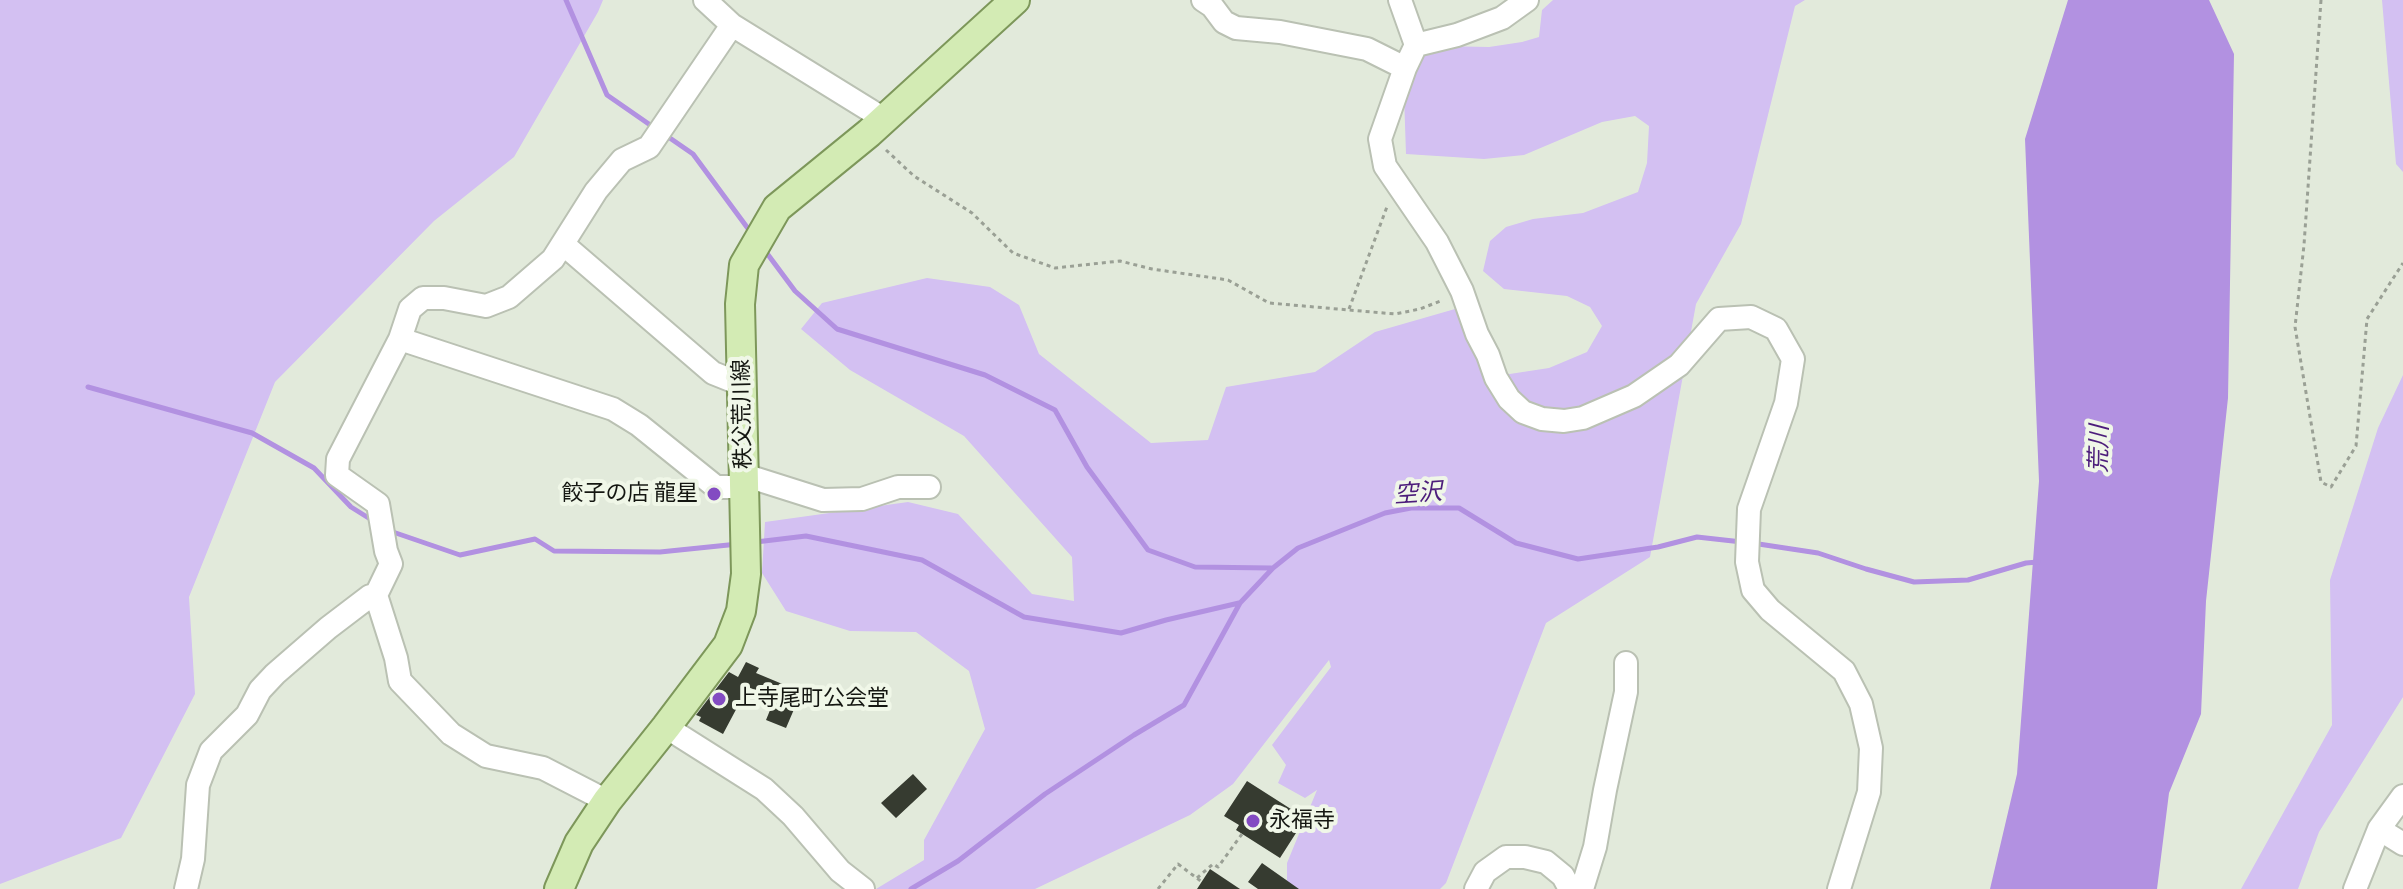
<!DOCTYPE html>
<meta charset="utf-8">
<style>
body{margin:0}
canvas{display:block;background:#e2eadb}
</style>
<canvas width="2403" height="889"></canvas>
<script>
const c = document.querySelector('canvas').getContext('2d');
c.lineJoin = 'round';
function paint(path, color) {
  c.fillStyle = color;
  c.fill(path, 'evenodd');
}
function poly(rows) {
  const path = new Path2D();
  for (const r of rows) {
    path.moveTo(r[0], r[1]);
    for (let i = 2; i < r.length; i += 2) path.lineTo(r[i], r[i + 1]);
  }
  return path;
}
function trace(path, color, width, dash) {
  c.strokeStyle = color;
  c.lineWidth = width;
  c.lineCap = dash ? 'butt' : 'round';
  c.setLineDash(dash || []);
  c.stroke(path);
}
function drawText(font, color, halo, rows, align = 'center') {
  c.font = font + ' Manrope,"Noto Sans JP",sans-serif';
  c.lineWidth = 8;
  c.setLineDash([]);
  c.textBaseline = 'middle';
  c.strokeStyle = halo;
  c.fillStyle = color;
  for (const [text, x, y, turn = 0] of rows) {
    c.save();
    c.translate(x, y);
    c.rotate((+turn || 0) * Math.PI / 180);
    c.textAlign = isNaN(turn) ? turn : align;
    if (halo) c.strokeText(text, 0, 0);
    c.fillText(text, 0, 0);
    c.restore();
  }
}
const green = poly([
 [0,0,603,0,598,12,514,157,434,221,275,382,189,597,195,694,121,838,0,884],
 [1553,0,1805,0,1795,6,1741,224,1696,304,1650,557,1546,623,1446,883,1440,889,1287,889,1287,863,1317,790,1305,798,1278,783,1286,765,1272,745,1331,667,1329,660,1233,784,1190,815,1035,889,876,889,924,860,924,840,985,729,969,671,916,632,850,631,786,611,762,573,765,522,908,502,958,514,1032,594,1074,601,1072,557,964,436,850,370,801,329,822,303,927,278,990,287,1019,305,1039,354,1151,443,1208,440,1226,387,1315,372,1375,332,1455,309,1490,377,1549,368,1587,352,1602,326,1590,307,1567,296,1504,289,1483,271,1490,241,1506,227,1533,219,1583,213,1638,192,1647,163,1649,126,1635,116,1602,122,1524,155,1484,159,1406,154,1404,95,1424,54,1440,46,1489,47,1522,42,1539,37,1542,10],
 [2382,0,2403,0,2403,172,2396,164],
 [2403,375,2403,697,2319,832,2298,889,2241,889,2332,725,2330,580,2378,428]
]);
const water = poly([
 [2068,0,2209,0,2234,54,2228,398,2206,601,2201,714,2169,793,2157,889,1990,889,2017,774,2039,481,2025,139]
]);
const stream = poly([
 [566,0,607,95,656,129],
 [664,134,693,154,752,234],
 [763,248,795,291,837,329,985,375,1055,410,1087,467,1148,550,1195,567,1271,568],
 [88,387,252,433,314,468,351,507,375,522],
 [390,531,460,555,535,539,554,551,660,552,738,544],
 [756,542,806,536,922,560,1024,617,1121,633,1166,620,1239,603],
 [1752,543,1818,553,1866,569,1914,582,1968,580,2026,563,2038,562],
 [911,889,958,861,1045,794,1134,735,1184,705,1240,603,1273,568,1298,548,1385,513,1411,508,1459,508,1516,543,1578,559,1658,547,1697,537,1742,542]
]);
const building = poly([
 [746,662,759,668,756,673,804,693,798,708,795,707,786,728,766,720,775,698,748,687,723,734,699,721,701,717,696,715,729,672,738,677],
 [913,774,927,789,896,818,881,803],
 [1247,781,1294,811,1284,826,1296,833,1280,858,1236,830,1239,825,1224,816],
 [1262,863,1299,889,1258,889,1248,882],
 [1210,869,1240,889,1197,889]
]);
const path = poly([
 [2321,0,2304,245,2295,327,2321,482,2331,487,2356,446,2367,319,2403,263],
 [886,150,914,176,972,213,1013,253,1055,268,1120,261,1152,269,1228,280,1269,303,1395,314,1420,309,1443,300],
 [1349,309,1388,204],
 [1197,878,1213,864,1218,867,1242,834],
 [1158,889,1178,864,1202,882]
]);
const minor = poly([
 [705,0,732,25,884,119],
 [1203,0,1212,6,1224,22,1236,28,1280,32,1367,49,1405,68],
 [1400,0,1416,45,1405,68,1380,139,1385,166,1437,242,1462,291,1477,334,1488,355,1496,378,1509,399,1523,412,1542,419,1564,421,1583,418,1634,396,1679,365,1719,319,1751,317,1776,329,1793,359,1786,403,1749,509,1747,562,1753,590,1770,610,1844,671,1861,704,1871,748,1869,792,1839,889],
 [1416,45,1457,35,1502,18,1527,0],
 [563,244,713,373,743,385],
 [400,339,613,409,639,425,716,487,744,487],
 [744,475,823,500,862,499,898,487,929,487],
 [376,595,391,564,386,551,378,504,337,475,338,459,400,339,410,309,423,298,444,298,486,306,509,297,553,259,596,191,622,160,649,147,732,25],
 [666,727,764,789,793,816,840,871,863,889],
 [2379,829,2403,844],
 [186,889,193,859,198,785,211,751,247,715,260,690,275,674,328,628,370,596,376,595,396,658,400,681,451,734,486,756,543,768,607,801],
 [1476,889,1485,872,1506,857,1525,857,1546,862,1563,876,1570,889],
 [1582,889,1595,847,1605,790,1626,692,1626,663],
 [2355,889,2379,829,2403,796]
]);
const major = poly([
 [559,889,579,843,607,801,666,727,728,645,741,611,746,574,740,304,744,265,777,208,869,133,1015,0]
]);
const markers = [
 [714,494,8,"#834bc2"],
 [719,699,8,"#834bc2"],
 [1253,821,8,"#834bc2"]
];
const streetNames = [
 ["秩父荒川線",743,414,-91]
];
const poiNames = [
 ["餃子の店 龍星",698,494,"right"],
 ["上寺尾町公会堂",735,699],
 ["永福寺",1269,821]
];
const waterNames = [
 ["荒川",2100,449,-89],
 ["空沢",1418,494,-4]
];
paint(green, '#d3c0f2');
paint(water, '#b291e1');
trace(stream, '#b291e1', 5);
paint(building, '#363b30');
trace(minor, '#bac1b3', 26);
trace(major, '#7d975a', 32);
trace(path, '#9aa095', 3, [4, 4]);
trace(minor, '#fff', 22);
trace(major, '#d3ebb4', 28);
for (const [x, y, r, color] of markers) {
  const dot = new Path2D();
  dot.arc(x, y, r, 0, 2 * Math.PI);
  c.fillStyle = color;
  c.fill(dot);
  trace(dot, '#f0f7e8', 3);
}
drawText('22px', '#141611', '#f0f7e8', streetNames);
drawText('22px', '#141611', '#f0f7e8', poiNames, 'left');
drawText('italic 24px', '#4c1d7b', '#f0f7e8', waterNames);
</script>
